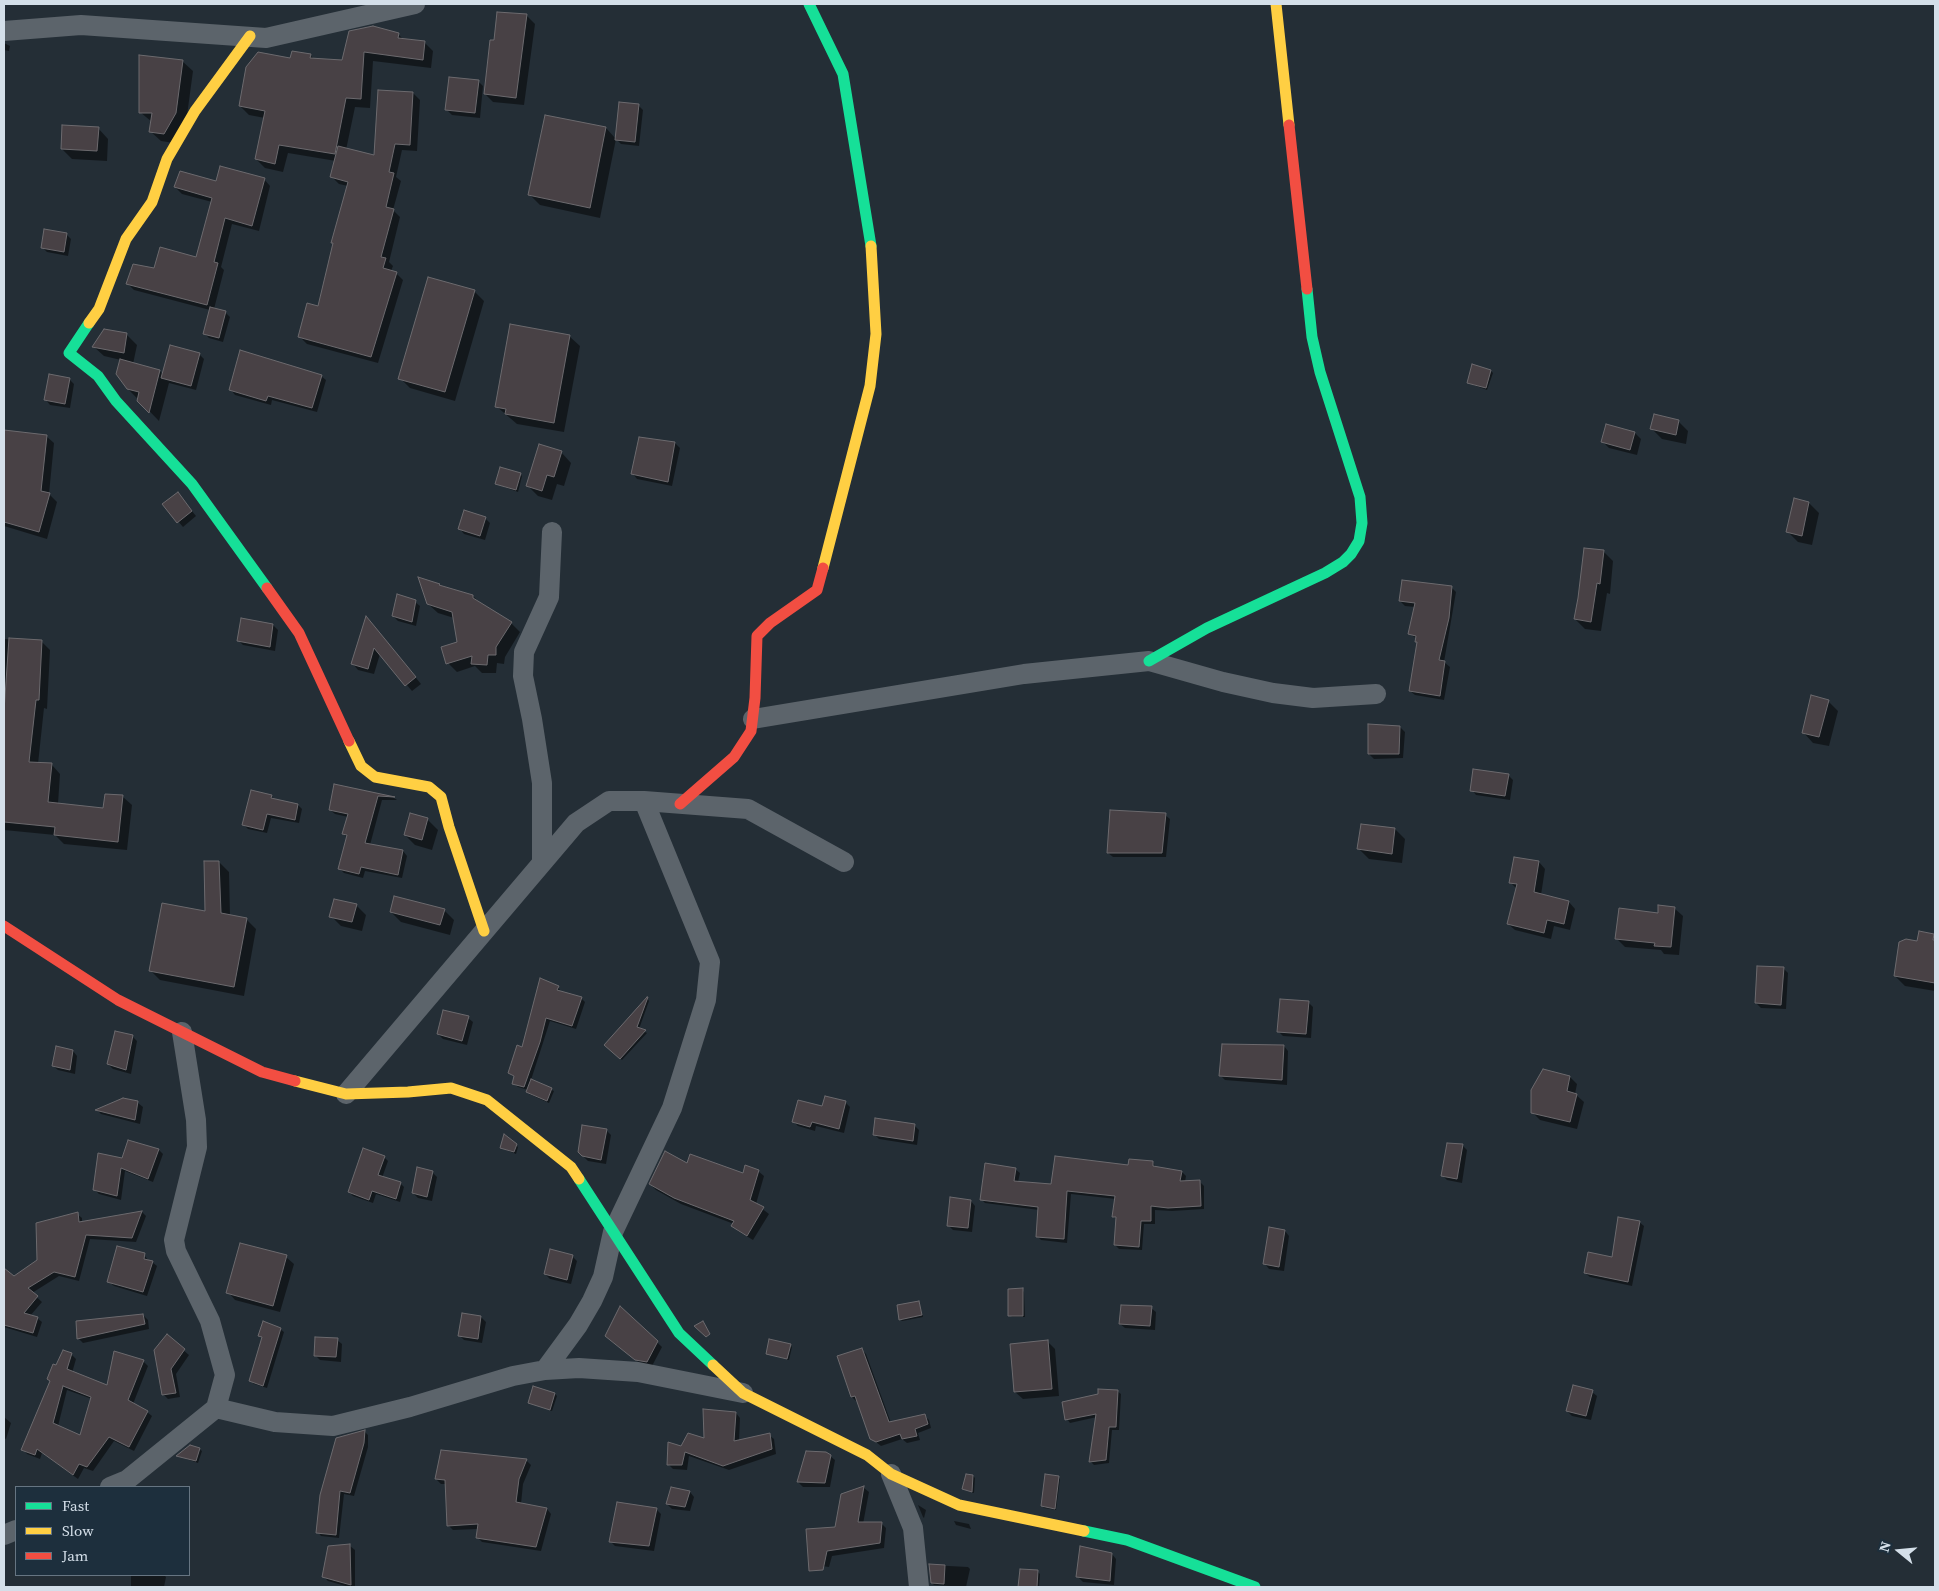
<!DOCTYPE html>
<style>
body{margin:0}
#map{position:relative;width:1939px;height:1591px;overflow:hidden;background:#242e36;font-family:"Source Serif 4",serif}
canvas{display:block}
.frame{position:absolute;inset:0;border:5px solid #d4dfe9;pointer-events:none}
.legend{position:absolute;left:15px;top:1486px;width:175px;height:90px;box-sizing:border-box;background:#1d2f3d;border:1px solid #667582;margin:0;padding:6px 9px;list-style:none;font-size:15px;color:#d4dfe9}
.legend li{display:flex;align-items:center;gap:10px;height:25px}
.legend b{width:25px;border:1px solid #667582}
.north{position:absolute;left:1874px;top:1526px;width:50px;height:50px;-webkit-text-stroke:4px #1d2f3d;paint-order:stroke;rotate:287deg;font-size:14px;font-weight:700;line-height:20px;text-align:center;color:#d4dfe9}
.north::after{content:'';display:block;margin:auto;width:18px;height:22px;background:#d4dfe9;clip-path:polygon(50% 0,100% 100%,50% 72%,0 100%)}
</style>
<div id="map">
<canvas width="1939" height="1591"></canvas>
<div class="frame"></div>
<ul class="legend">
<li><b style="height:6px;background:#16e098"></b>Fast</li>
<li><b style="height:6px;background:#ffcf43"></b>Slow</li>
<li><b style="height:6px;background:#f24e42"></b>Jam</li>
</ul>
<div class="north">N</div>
</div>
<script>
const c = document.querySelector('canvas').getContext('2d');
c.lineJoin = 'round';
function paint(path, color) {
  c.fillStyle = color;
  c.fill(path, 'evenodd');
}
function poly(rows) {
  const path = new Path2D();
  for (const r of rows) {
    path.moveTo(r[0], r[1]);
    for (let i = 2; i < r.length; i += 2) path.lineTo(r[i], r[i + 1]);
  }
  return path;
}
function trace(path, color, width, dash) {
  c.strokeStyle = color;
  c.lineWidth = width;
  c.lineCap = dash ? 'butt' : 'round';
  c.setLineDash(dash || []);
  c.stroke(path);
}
const shadow = poly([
 [527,16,535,24,524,105,493,102,485,94,495,42],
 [398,34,404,40,424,42,433,51,431,68,373,61,370,108,355,107,346,150,375,157,413,93,420,100,417,151,402,150,396,177,401,181,393,210,400,217,389,262,393,266,391,271,396,273,403,280,378,363,307,344,300,337,319,308,334,244,333,243,348,186,339,184,332,177,336,161,288,153,283,172,265,168,256,159,265,118,249,115,240,106,291,60,310,55,314,59,343,61],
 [4,43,10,46,9,51,4,50],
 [182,61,193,71,186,123,174,143,161,141,150,131,152,122,140,112],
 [478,81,483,86,480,118,452,115,447,110],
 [638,105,643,110,639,146,621,144,616,139,600,218,540,205,530,195,546,116,606,128,616,139],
 [98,128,108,139,107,161,72,159,62,149],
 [264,179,270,186,259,231,232,224,221,267,224,270,214,309,225,312,230,317,223,342,209,338,204,333,210,310,134,290,127,283,155,270,197,258,212,202,182,194,175,187],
 [66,234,71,239,68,256,47,252,42,247],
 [474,291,484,301,455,401,410,388,400,378],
 [105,330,127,335,137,345,133,364,160,371,163,375,171,347,200,355,204,359,196,390,169,383,159,421,128,389,121,360,104,356,94,347],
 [569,336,580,346,564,432,517,424,496,406],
 [1491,371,1493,373,1487,390,1468,383],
 [321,376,326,380,317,412,272,400,271,405,235,395,231,390],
 [69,379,74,384,70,408,50,405,46,400],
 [1678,421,1688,431,1686,444,1662,439,1652,429],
 [5,432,46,436,54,443,49,494,57,502,47,539,4,526,4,496,7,484,4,481],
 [1635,433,1641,439,1637,455,1609,448,1602,441],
 [640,438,675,443,680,448,672,486,637,479,633,474],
 [561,452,571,463,564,486,557,484,552,500,538,496,528,486],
 [520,474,522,476,518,492,496,484],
 [178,494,196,516,183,527,164,505],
 [1809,503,1819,513,1812,545,1798,542,1788,532],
 [485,518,490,523,485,540,464,534,460,529],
 [1603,551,1613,561,1610,594,1607,593,1601,631,1585,629,1575,619],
 [420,579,473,596,482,605,511,623,520,632,505,657,504,664,497,663,496,673,482,673,475,666,457,672,448,663,458,643,454,618,438,613,428,604],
 [1452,588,1456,592,1444,662,1450,667,1444,700,1415,695,1410,691,1418,643,1417,639,1410,634,1415,607,1405,606,1400,601],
 [415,602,420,606,416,626,398,621,393,616],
 [372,624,421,684,412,691,380,654,374,674,358,670,353,664],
 [273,625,278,630,275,651,243,645,238,640],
 [4,639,41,641,50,650,47,709,44,708,38,764,52,765,60,774,58,804,104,809,123,797,132,805,127,850,64,844,55,835,4,830,4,712,6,713,7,688,4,688],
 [1828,701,1838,711,1829,746,1813,743,1803,732],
 [1400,727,1405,732,1403,758,1374,759,1369,754],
 [1508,775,1513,780,1510,800,1476,795,1472,790],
 [335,786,394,798,397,800,382,800,370,845,403,851,407,856,402,878,365,871,363,878,344,873,339,868,347,838,344,834,348,817,335,814,330,810],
 [271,796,276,800,298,805,302,809,299,823,271,818,267,833,248,829,244,825],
 [1165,815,1170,819,1166,857,1113,857,1108,853],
 [428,820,438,830,432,850,415,845,405,835],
 [1395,829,1405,839,1402,863,1369,859,1359,849],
 [219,862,229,872,230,916,246,919,256,929,244,996,160,980,151,971,207,912],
 [1539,862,1545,869,1541,895,1569,902,1575,909,1570,930,1554,926,1551,939,1515,930,1508,924,1517,889,1510,882],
 [356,905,366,915,362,931,341,926,331,916],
 [1674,908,1683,916,1679,955,1664,954,1661,950,1625,947,1617,939],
 [444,910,454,920,450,935,401,922,391,912],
 [1933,935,1935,937,1935,991,1905,986,1895,976,1918,942],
 [1784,969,1788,973,1786,1009,1761,1008,1756,1003],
 [558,987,561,992,581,998,585,1002,576,1029,550,1021,531,1080,554,1091,549,1103,529,1094,528,1090,518,1087,514,1084,515,1078,509,1073],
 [647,998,649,1001,639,1029,647,1033,622,1060,606,1045],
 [1308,1002,1313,1007,1311,1038,1283,1036,1278,1031],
 [468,1018,473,1022,467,1045,443,1039,438,1034],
 [132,1036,137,1041,131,1074,113,1069,108,1064],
 [1284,1046,1288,1051,1287,1085,1225,1080,1220,1075],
 [73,1051,77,1056,75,1074,58,1070,53,1066],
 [1570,1077,1577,1084,1575,1094,1584,1102,1577,1129,1540,1120,1532,1112],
 [123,1099,138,1103,143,1107,140,1124,101,1114,97,1110],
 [846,1103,850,1107,844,1133,816,1126,815,1131,798,1126,793,1121,823,1107],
 [914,1125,919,1130,917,1145,879,1139,874,1134],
 [606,1130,611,1135,606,1164,588,1161,579,1152],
 [129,1142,159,1150,163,1154,153,1182,125,1171,121,1200,99,1194,94,1189,123,1159],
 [516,1145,518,1147,516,1154,501,1148],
 [1462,1145,1467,1150,1462,1183,1447,1180,1442,1175],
 [384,1157,388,1161,382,1178,400,1183,404,1187,400,1202,376,1194,373,1203,353,1196,349,1192],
 [1153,1162,1156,1168,1182,1172,1186,1176,1185,1182,1200,1182,1204,1186,1204,1209,1172,1211,1155,1210,1155,1224,1144,1224,1142,1250,1119,1249,1115,1245,1117,1220,1113,1216,1116,1199,1071,1194,1067,1243,1041,1240,1037,1236,1039,1210,985,1203,981,1199,1015,1169,1020,1173,1018,1182,1052,1185],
 [688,1164,744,1175,758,1171,764,1176,756,1204,769,1214,753,1240,738,1231,733,1225,734,1224,681,1204,656,1190,650,1184],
 [432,1172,437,1177,432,1201,418,1198,413,1193],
 [971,1201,975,1206,972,1232,953,1230,948,1225],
 [142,1212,146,1216,136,1242,90,1239,79,1281,59,1276,32,1293,42,1302,30,1316,37,1318,42,1322,37,1337,4,1327,4,1310,8,1294,4,1291,4,1270,14,1278,38,1261,77,1214,82,1218,82,1223],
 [1639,1222,1644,1226,1632,1286,1590,1277,1585,1273,1613,1258],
 [1285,1231,1289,1236,1284,1271,1269,1269,1265,1264],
 [144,1255,149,1261,152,1262,157,1266,147,1296,114,1286,109,1282],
 [572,1256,577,1261,571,1284,550,1279,545,1274],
 [286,1257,294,1264,280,1312,235,1300,228,1292],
 [1022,1290,1024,1292,1025,1317,1012,1317,1010,1315],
 [919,1302,923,1317,902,1321,900,1319],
 [621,1308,662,1347,652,1366,641,1364,611,1341],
 [1151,1308,1156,1312,1155,1330,1125,1328,1120,1324],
 [143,1315,148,1320,149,1329,83,1343,78,1338],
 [481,1317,486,1322,482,1343,464,1340,460,1336],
 [280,1329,284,1332,267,1388,254,1384,250,1381,262,1339,260,1336],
 [167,1336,189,1355,176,1374,180,1397,168,1399,163,1394],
 [337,1340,342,1344,341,1362,320,1360,315,1355],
 [1047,1341,1055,1349,1059,1396,1023,1399,1015,1392],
 [790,1345,792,1347,789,1360,767,1354],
 [862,1350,866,1354,891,1423,924,1415,929,1420,931,1428,918,1433,920,1440,907,1443,902,1439,881,1446,871,1438,858,1400,856,1401,852,1397],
 [71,1354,76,1359,72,1373,107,1387,143,1361,148,1366,133,1404,147,1412,152,1416,134,1451,114,1441,93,1471,84,1468,78,1479,42,1453,40,1459,27,1454,23,1449,57,1367],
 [67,1390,92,1399,80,1437,58,1426],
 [1117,1391,1121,1394,1119,1430,1112,1430,1109,1463,1094,1465,1090,1461,1097,1417,1070,1423,1067,1419],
 [1592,1392,1597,1396,1591,1420,1572,1416,1567,1411],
 [555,1394,557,1396,552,1411,529,1403],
 [736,1413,740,1418,739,1441,769,1435,774,1439,776,1454,729,1470,689,1456,687,1470,673,1469,669,1465,681,1447,706,1440],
 [4,1417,11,1423,6,1439,4,1438],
 [365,1432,368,1435,368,1447,354,1496,344,1494,339,1538,321,1536,318,1532],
 [199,1449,202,1451,198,1463,178,1456],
 [830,1456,835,1460,830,1487,803,1487,798,1482],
 [526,1460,531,1465,523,1484,521,1504,547,1509,551,1514,541,1551,482,1542,478,1538,478,1529,453,1530,448,1525,446,1484,441,1484,436,1479],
 [973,1476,975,1478,974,1493,963,1489],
 [1058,1477,1060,1479,1056,1510,1044,1508,1042,1506],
 [864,1488,869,1492,863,1524,881,1523,886,1528,884,1548,832,1556,829,1567,814,1565,837,1528,842,1495],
 [690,1492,694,1497,690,1511,672,1509,667,1504],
 [918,1505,926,1510,924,1518,923,1517],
 [656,1509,661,1514,654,1551,615,1546,610,1541],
 [954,1521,969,1524,971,1529,956,1525],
 [350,1546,355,1550,355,1587,349,1587,328,1581,323,1576],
 [1112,1554,1116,1559,1114,1585,1083,1582,1078,1577],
 [930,1565,968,1567,970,1569,966,1587,934,1585,932,1583],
 [1021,1570,1037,1571,1040,1574,1039,1587,1019,1587],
 [131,1575,164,1575,166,1577,164,1587,131,1587]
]);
const building = poly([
 [497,12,527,14,516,98,484,94,490,40,494,40,497,12],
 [373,26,399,33,398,38,425,41,423,60,364,52,361,99,346,98,335,154,279,145,275,164,255,159,265,111,239,106,246,67,258,52,290,58,292,51,311,54,310,58,342,60,349,31,373,26],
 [139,55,183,60,176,113,164,134,149,132,152,113,139,113,139,55],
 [449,77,479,80,475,113,445,110,449,77],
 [378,90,413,92,410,145,395,144,389,172,394,173,386,207,394,209,381,257,386,258,383,268,397,272,371,357,298,337,307,303,318,306,333,243,331,243,348,182,330,177,338,146,374,155,378,90],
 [619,102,639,104,635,142,615,140,619,102],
 [545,115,606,127,590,208,528,195,545,115],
 [62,125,99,127,97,151,61,149,62,125],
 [220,166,265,178,252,226,225,218,214,262,218,263,207,305,126,284,133,264,154,268,160,247,196,257,212,198,174,187,180,171,216,181,220,166],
 [44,229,67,233,64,252,41,248,44,229],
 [428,277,475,290,445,392,398,379,428,277],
 [210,307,226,311,219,338,203,334,210,307],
 [510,324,570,335,554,423,505,414,506,409,495,407,510,324],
 [104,329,127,333,124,353,92,347,104,329],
 [170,345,200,353,191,386,161,378,170,345],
 [240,350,322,375,312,408,268,396,266,401,229,390,240,350],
 [120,359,160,370,149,413,137,401,139,392,127,389,116,374,120,359],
 [1472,364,1491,370,1486,388,1467,383,1472,364],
 [49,374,70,378,65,404,44,400,49,374],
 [1654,414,1679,420,1676,435,1650,429,1654,414],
 [1606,424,1635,432,1630,450,1601,442,1606,424],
 [4,430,47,435,41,491,50,493,39,532,4,522,4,430],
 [639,437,675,442,668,482,631,474,639,437],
 [539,444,562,451,554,477,547,475,542,491,526,486,539,444],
 [500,467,521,473,516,490,495,484,500,467],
 [178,492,192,511,177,523,162,504,178,492],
 [1794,498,1809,502,1802,536,1786,532,1794,498],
 [464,510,486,517,480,536,458,529,464,510],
 [1584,548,1604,550,1600,584,1597,583,1591,622,1574,619,1578,598,1584,548],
 [418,577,440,584,439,585,473,595,473,598,512,622,496,647,496,655,488,655,487,665,471,664,472,656,446,664,441,647,457,642,452,612,427,604,418,577],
 [1402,580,1452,586,1449,618,1439,660,1445,661,1440,696,1409,691,1417,642,1415,642,1416,636,1408,634,1415,603,1399,601,1402,580],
 [397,594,416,600,412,622,392,616,397,594],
 [366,616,416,677,405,686,374,648,368,669,351,664,366,616],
 [241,618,273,624,270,647,237,641,241,618],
 [9,638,42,640,39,700,36,700,29,762,52,763,48,802,103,808,105,794,123,795,118,842,54,835,55,827,4,822,4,711,9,638],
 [1811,695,1829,700,1819,737,1802,733,1811,695],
 [1368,724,1400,726,1399,754,1368,754,1368,724],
 [1473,769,1509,774,1505,796,1470,791,1473,769],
 [334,784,395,797,378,796,365,843,403,850,398,875,361,867,359,874,338,869,347,835,342,834,348,814,329,810,334,784],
 [251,790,272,795,271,798,298,804,295,820,267,814,263,830,242,825,251,790],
 [1110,810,1166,813,1162,853,1107,853,1110,810],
 [410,813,428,818,422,840,404,835,410,813],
 [1361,824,1395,828,1392,854,1357,849,1361,824],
 [1514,857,1539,861,1534,892,1569,901,1564,924,1547,920,1544,933,1507,924,1517,884,1509,883,1514,857],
 [204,861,219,861,221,913,247,918,234,987,149,971,162,903,205,911,204,861],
 [394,896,445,909,440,925,390,912,394,896],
 [334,899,357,904,352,922,329,917,334,899],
 [1658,905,1675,907,1671,947,1654,946,1655,943,1615,939,1619,908,1658,913,1658,905],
 [1919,931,1934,934,1933,940,1935,940,1935,983,1894,976,1899,942,1906,939,1917,941,1919,931],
 [1757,966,1784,967,1781,1005,1755,1003,1757,966],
 [540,978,559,986,557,990,582,997,572,1026,546,1018,540,1042,524,1087,512,1084,514,1076,508,1073,517,1045,522,1047,540,978],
 [647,997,648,997,637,1027,646,1030,620,1059,604,1045,647,997],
 [1280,999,1309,1001,1306,1034,1277,1032,1280,999],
 [443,1010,469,1016,462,1041,437,1034,443,1010],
 [115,1031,133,1035,126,1070,107,1064,115,1031],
 [1222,1044,1284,1045,1282,1080,1219,1076,1222,1044],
 [56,1046,73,1050,70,1070,52,1066,56,1046],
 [1543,1069,1570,1076,1567,1091,1577,1094,1570,1122,1531,1113,1531,1090,1543,1069],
 [531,1079,552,1088,547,1101,526,1092,531,1079],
 [825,1096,846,1101,839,1129,812,1122,810,1127,792,1122,798,1100,822,1106,825,1096],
 [123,1098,138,1101,135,1120,95,1110,123,1098],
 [875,1118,915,1124,913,1141,873,1135,875,1118],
 [582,1125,607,1129,601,1160,582,1156,578,1152,582,1125],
 [504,1134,517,1144,514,1152,500,1148,504,1134],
 [128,1140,159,1149,148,1179,121,1168,117,1196,93,1190,98,1153,122,1158,128,1140],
 [1447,1143,1463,1144,1457,1179,1441,1176,1447,1143],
 [363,1148,385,1156,378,1175,401,1182,396,1199,372,1191,369,1200,348,1192,363,1148],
 [665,1151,687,1163,690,1154,743,1173,745,1165,759,1170,750,1200,764,1207,747,1236,731,1226,734,1221,674,1198,649,1184,665,1151],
 [1055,1156,1128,1165,1129,1159,1153,1161,1153,1166,1182,1171,1180,1181,1200,1180,1201,1206,1168,1208,1151,1206,1151,1221,1141,1221,1139,1247,1114,1245,1116,1217,1112,1217,1115,1196,1067,1191,1064,1239,1036,1237,1038,1207,980,1200,985,1163,1016,1168,1014,1181,1051,1184,1055,1156],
 [417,1167,433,1171,427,1197,412,1193,417,1167],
 [950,1197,971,1200,968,1228,947,1226,950,1197],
 [142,1211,132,1238,86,1235,75,1277,54,1272,28,1288,38,1296,24,1313,38,1317,33,1333,4,1325,4,1268,14,1276,37,1260,36,1223,78,1212,79,1222,142,1211],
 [1618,1217,1640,1221,1628,1282,1584,1273,1588,1252,1612,1257,1618,1217],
 [1269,1227,1285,1230,1279,1267,1263,1264,1269,1227],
 [240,1243,287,1255,273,1306,226,1293,240,1243],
 [117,1246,145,1253,144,1259,153,1261,143,1292,107,1282,117,1246],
 [550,1249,573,1255,567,1280,544,1274,550,1249],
 [1023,1288,1023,1316,1008,1316,1008,1289,1023,1288],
 [919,1301,922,1315,899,1320,897,1305,919,1301],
 [1121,1305,1152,1306,1150,1326,1119,1324,1121,1305],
 [620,1306,658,1341,647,1362,635,1360,605,1336,620,1306],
 [462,1313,481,1316,478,1339,458,1336,462,1313],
 [143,1314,145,1324,77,1339,76,1321,143,1314],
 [263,1321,281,1328,263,1386,249,1381,262,1337,258,1336,263,1321],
 [703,1321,710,1334,706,1337,694,1326,703,1321],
 [167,1334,185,1349,171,1369,176,1393,162,1395,154,1350,167,1334],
 [315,1337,338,1338,336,1357,314,1356,315,1337],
 [769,1339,791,1344,787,1359,766,1354,769,1339],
 [1048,1340,1052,1389,1014,1392,1010,1344,1048,1340],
 [862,1348,889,1422,925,1414,928,1424,915,1429,917,1436,902,1439,900,1434,876,1442,870,1439,855,1396,851,1397,837,1356,862,1348],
 [63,1350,72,1353,67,1369,107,1385,114,1351,144,1360,128,1400,148,1411,129,1447,109,1437,87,1467,79,1464,73,1475,37,1449,35,1455,21,1450,50,1381,47,1379,53,1364,56,1365,63,1350],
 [63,1386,91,1397,80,1435,53,1423,63,1386],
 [1573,1385,1593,1390,1586,1416,1566,1411,1573,1385],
 [533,1386,555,1393,550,1410,528,1403,533,1386],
 [1098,1389,1118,1390,1116,1427,1109,1427,1106,1460,1089,1462,1096,1414,1065,1420,1062,1402,1098,1394,1098,1389],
 [703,1409,736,1412,734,1441,770,1433,772,1449,723,1466,685,1452,682,1465,667,1465,668,1442,681,1446,688,1433,704,1438,703,1409],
 [365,1430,364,1443,350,1493,340,1491,336,1535,316,1533,320,1495,336,1438,365,1430],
 [190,1445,200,1448,196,1461,176,1456,190,1445],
 [441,1450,527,1459,519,1479,516,1502,547,1508,536,1547,476,1538,478,1524,447,1526,445,1480,435,1479,441,1450],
 [806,1451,826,1452,831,1455,825,1483,797,1482,806,1451],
 [966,1474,973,1475,972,1492,962,1489,966,1474],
 [1045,1474,1059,1476,1055,1509,1041,1506,1045,1474],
 [864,1486,858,1522,882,1522,880,1543,827,1551,823,1570,809,1571,806,1529,835,1527,841,1494,864,1486],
 [671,1487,690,1491,685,1507,666,1504,671,1487],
 [617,1502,657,1508,649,1546,609,1542,617,1502],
 [350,1544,351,1585,322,1577,328,1546,350,1544],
 [1080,1546,1112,1553,1110,1581,1076,1577,1080,1546],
 [929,1564,945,1565,944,1584,931,1583,929,1564],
 [1020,1569,1038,1570,1037,1587,1018,1587,1020,1569]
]);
const street = poly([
 [4,31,81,25,266,38,415,4],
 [753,719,1024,674,1149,661,1223,682,1273,693,1313,698,1376,694],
 [542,862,542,783,532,719,523,676,524,652,549,597,552,532],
 [346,1094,576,823,609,801,644,801,748,809,844,862],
 [545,1370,578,1325,592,1301,603,1277,613,1232,672,1108,706,1000,710,962,644,801],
 [216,1408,275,1422,333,1426,410,1407,513,1376,545,1370,579,1368,638,1372,743,1393],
 [891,1474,913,1528,919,1587],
 [110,1487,127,1480,216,1408,225,1375,210,1321,176,1251,174,1240,197,1147,196,1120,182,1032],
 [4,1535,16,1530]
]);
const fast = poly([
 [809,4,843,74,871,246],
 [89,323,69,353,98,376,116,401,192,484,267,588],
 [1149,661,1207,628,1325,573,1343,562,1351,554,1359,541,1362,523,1360,497,1320,372,1312,337,1307,289],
 [579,1179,679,1333,713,1365],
 [1084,1531,1127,1540,1255,1587]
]);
const slow = poly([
 [1276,4,1289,125],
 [89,323,99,309,126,239,152,202,167,159,195,111,250,36],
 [823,568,870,386,876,334,871,246],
 [349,741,361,766,375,777,429,787,441,797,449,827,484,931],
 [295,1081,346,1094,408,1092,451,1088,487,1100,571,1167,579,1179],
 [713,1365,743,1393,867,1455,891,1474,959,1505,1084,1531]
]);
const jam = poly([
 [1289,125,1307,289],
 [267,588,299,633,349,741],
 [680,804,734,757,751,731,755,698,757,636,770,623,817,590,823,568],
 [4,926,118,1000,262,1072,295,1081]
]);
paint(shadow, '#0007');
paint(building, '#484145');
trace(building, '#6c6a6e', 1);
trace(street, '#5c646b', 20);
trace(fast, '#16e098', 11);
trace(slow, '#ffcf43', 11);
trace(jam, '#f24e42', 11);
</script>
